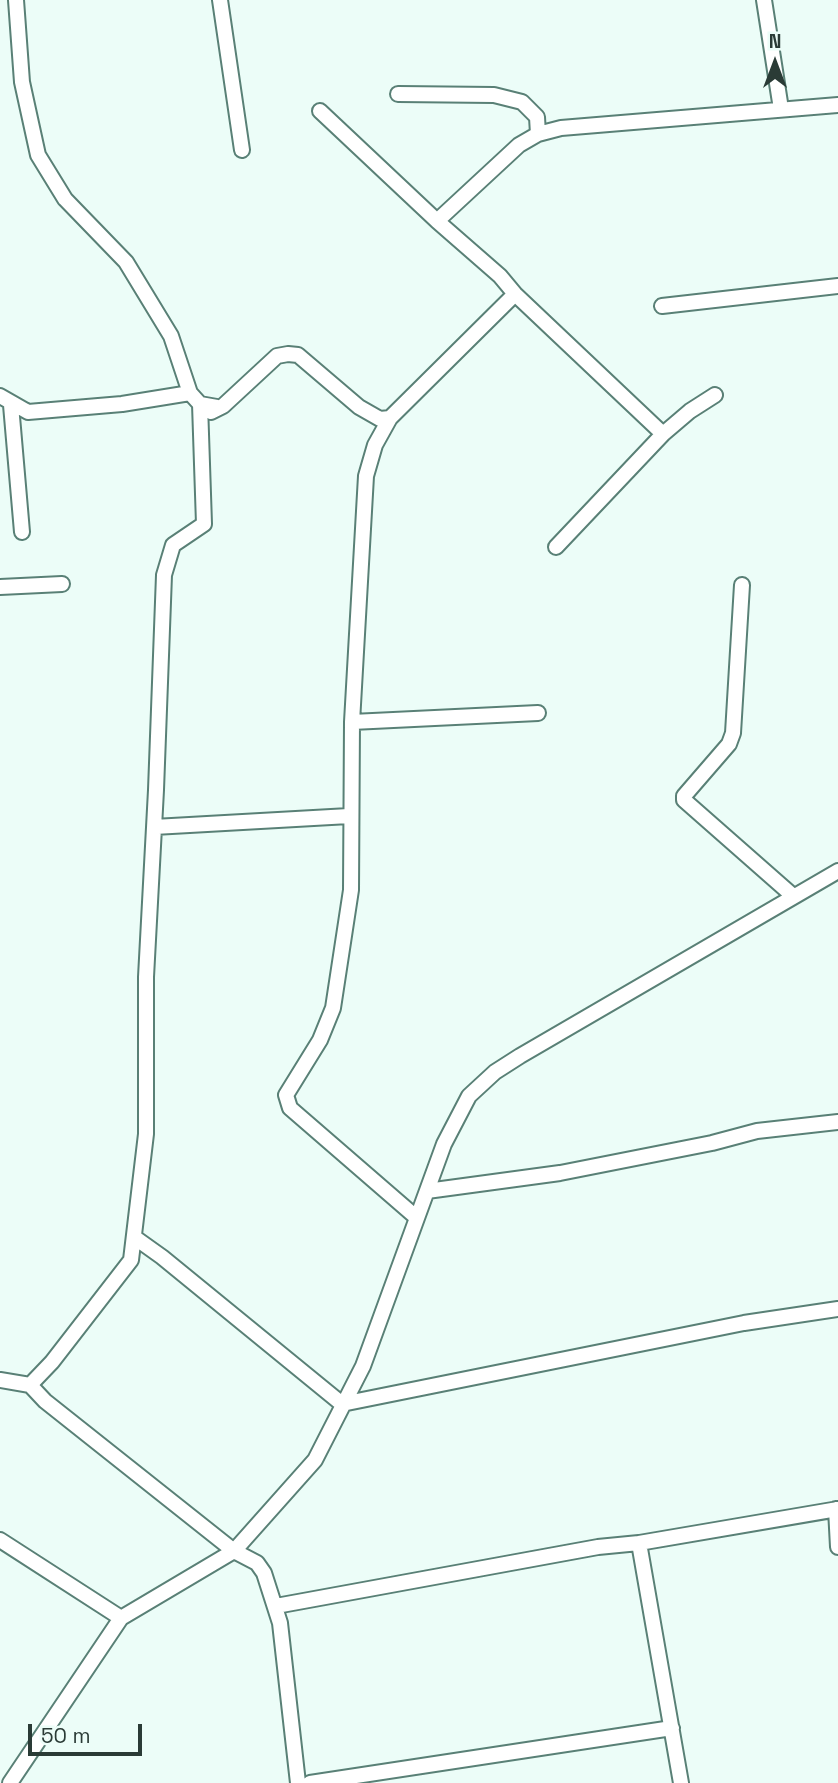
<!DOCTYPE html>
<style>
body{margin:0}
#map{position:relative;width:838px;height:1783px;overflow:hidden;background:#ecfdf8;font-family:"Space Grotesk",sans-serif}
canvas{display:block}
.north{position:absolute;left:740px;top:28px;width:70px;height:70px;-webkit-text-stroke:5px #ecfdf8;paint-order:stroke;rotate:0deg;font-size:19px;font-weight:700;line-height:28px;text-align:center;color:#2a3b36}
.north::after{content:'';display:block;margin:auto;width:24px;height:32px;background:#2a3b36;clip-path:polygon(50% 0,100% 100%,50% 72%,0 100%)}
.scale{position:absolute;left:28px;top:1724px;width:114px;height:32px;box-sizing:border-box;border:4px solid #2a3b36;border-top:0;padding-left:9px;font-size:21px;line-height:24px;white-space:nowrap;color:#2a3b36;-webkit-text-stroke:5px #ecfdf8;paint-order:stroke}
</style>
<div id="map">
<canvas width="838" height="1783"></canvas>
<div class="north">N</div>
<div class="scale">50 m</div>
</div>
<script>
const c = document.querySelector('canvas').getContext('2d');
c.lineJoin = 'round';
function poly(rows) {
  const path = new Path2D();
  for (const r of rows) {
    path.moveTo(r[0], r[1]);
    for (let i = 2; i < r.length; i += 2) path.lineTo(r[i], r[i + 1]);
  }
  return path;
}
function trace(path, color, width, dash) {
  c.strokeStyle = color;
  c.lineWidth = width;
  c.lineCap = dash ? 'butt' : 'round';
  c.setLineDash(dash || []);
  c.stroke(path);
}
const street = poly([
 [16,0,22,82,38,155,65,199,126,262,171,336,190,393,200,404,217,407],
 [220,0,242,150],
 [764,0,781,109],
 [398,94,494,95,522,102,537,117,538,134],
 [320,111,437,221,500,276,515,294,663,434],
 [437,221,519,145,538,134,561,128,838,105],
 [662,306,838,286],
 [0,396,28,412,122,404,190,393],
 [11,405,22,532],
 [211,412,223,406,277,356,288,354,298,355,359,407,380,419,390,418,515,294],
 [390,418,375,445,366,476,352,722,351,890,333,1008,320,1040,286,1095,290,1108,417,1218],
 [556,547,663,434,690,411,715,395],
 [742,585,733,733,729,744,684,796,684,800,792,895],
 [0,587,62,584],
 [352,722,538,713],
 [154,827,349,816],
 [427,1191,560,1173,712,1143,757,1131,838,1122],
 [134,1237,162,1257,342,1404,744,1323,838,1309],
 [0,1380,30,1385,45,1401,234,1551,257,1563,264,1573,280,1623,298,1783],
 [30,1385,52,1362,131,1260,146,1134,146,977,156,790,164,575,173,545,204,524,200,404],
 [836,1509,838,1547],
 [0,1540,121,1618],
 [639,1543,838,1509],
 [276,1606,598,1547,639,1543,681,1783],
 [10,1783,121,1618,234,1551,315,1460,363,1366,444,1144,469,1096,495,1072,520,1056,838,871],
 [310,1783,672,1728]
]);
trace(street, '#598076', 18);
trace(street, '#fff', 14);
</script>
